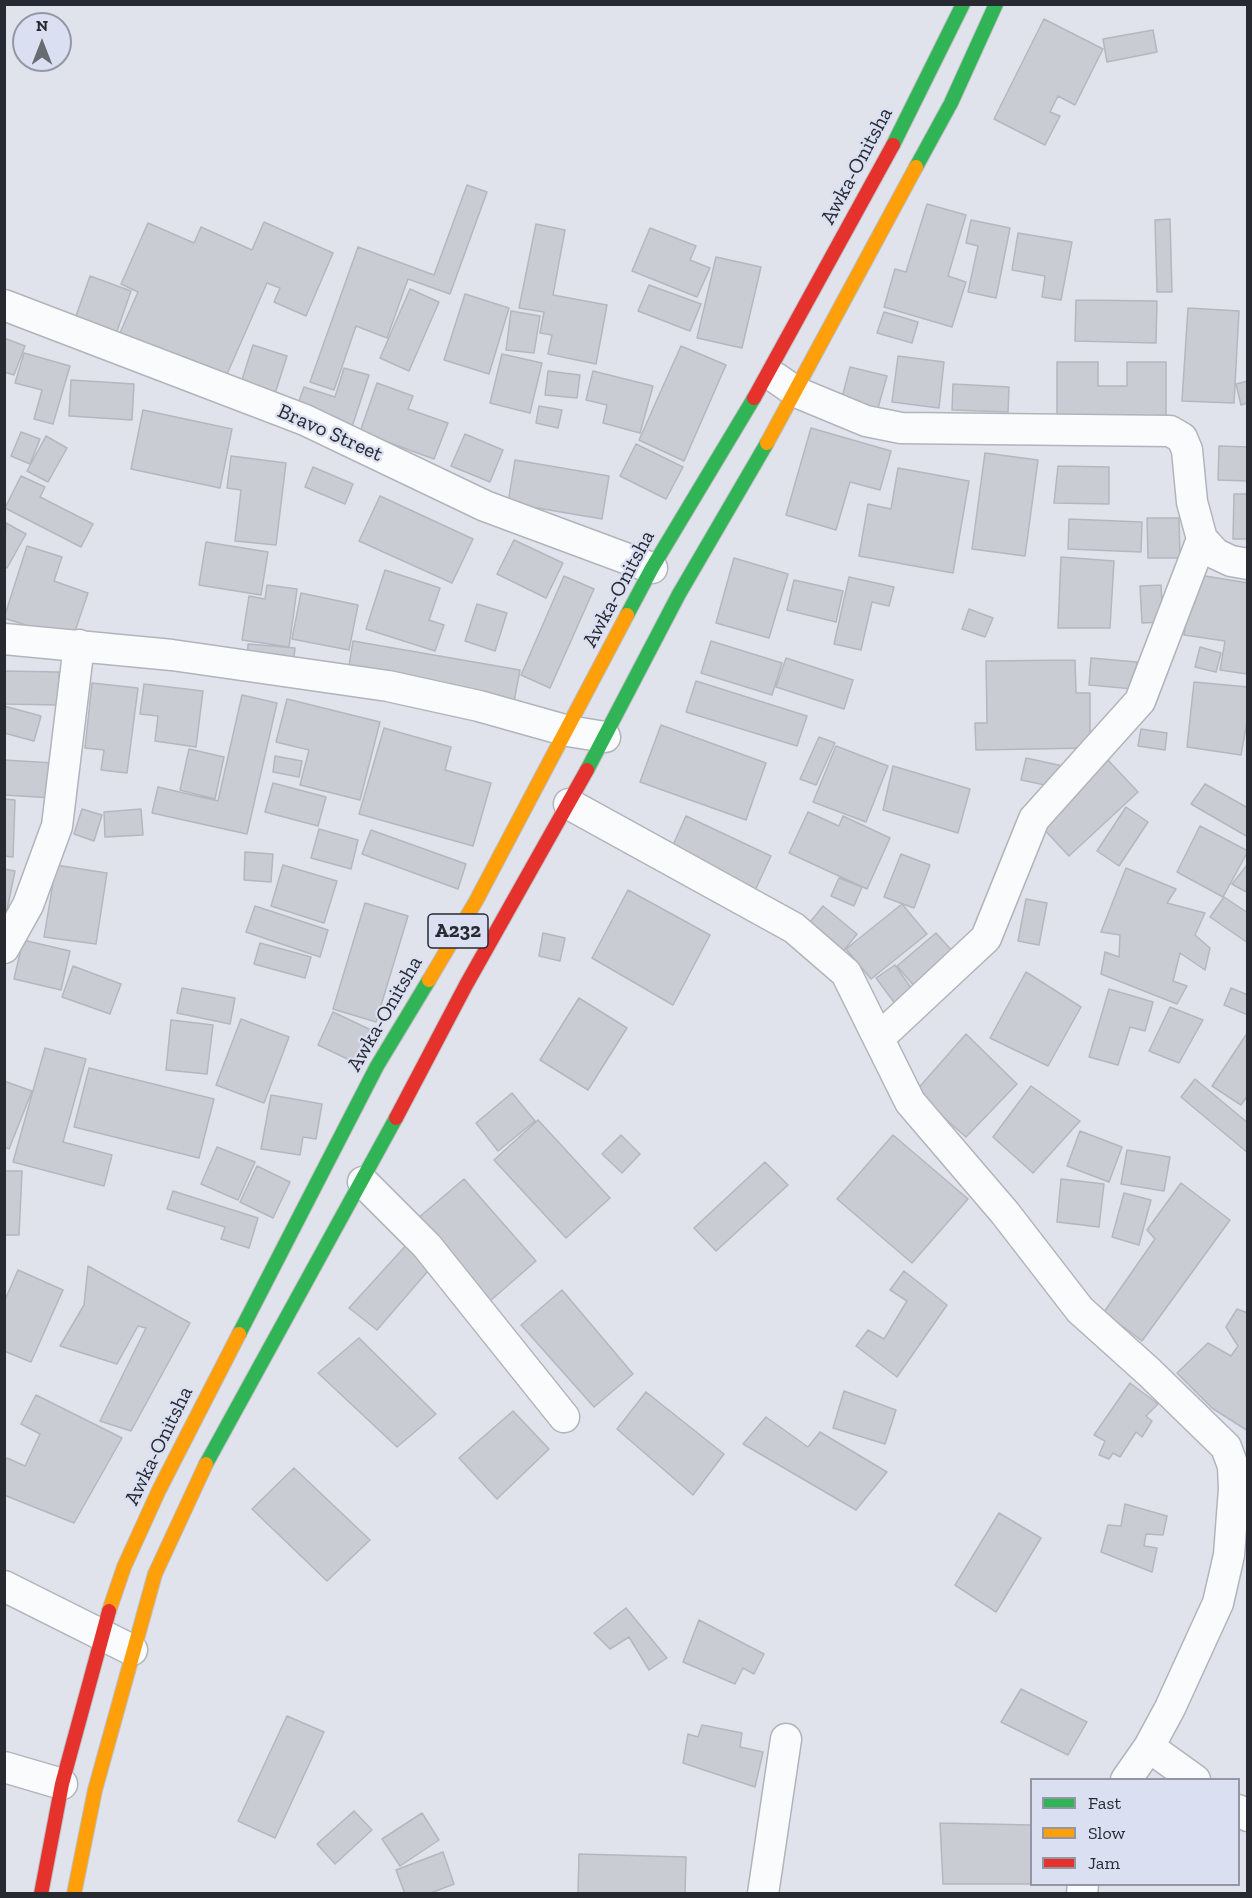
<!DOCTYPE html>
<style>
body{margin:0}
#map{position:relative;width:1252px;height:1898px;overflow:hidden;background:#e0e3ec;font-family:"Zilla Slab",serif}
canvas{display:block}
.frame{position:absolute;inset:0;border:6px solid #282a31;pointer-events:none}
.legend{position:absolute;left:1030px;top:1778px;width:210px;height:108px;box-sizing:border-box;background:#dae0f2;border:2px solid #9397a5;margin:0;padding:8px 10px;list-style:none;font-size:18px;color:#282a31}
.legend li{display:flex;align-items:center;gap:12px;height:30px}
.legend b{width:30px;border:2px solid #9397a5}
.north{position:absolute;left:12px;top:12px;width:60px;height:60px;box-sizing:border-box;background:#dae0f2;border:2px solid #9397a5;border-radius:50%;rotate:0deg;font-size:16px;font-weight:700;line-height:24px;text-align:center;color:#282a31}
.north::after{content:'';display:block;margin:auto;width:21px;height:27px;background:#686b72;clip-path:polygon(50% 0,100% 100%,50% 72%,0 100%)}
</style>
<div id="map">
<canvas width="1252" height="1898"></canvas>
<div class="frame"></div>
<ul class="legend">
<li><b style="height:8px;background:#30b455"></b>Fast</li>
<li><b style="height:8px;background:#ff9f0a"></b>Slow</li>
<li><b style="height:8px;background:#e5322d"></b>Jam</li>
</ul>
<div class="north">N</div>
</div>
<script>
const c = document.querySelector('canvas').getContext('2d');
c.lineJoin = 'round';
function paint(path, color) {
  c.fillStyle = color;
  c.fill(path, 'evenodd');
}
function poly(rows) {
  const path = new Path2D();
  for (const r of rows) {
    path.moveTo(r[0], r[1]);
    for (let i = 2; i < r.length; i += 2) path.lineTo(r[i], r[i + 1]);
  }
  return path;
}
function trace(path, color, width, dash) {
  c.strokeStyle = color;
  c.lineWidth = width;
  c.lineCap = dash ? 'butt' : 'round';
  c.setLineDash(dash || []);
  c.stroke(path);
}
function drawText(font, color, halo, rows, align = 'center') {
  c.font = font + ' "Zilla Slab",serif';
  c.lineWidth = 4.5;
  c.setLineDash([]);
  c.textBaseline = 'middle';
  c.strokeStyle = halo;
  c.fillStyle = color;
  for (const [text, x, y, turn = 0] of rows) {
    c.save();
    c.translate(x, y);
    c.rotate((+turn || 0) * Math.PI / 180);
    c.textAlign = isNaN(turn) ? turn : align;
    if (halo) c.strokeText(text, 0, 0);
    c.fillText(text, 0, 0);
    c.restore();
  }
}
const building = poly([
 [1044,19,1103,49,1075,105,1058,96,1050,112,1060,116,1045,145,994,119,1044,19],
 [1153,30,1157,52,1107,62,1103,39,1153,30],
 [467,185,487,192,450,294,408,279,387,338,356,326,334,390,310,382,358,247,434,275,467,185],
 [927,204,966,215,948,276,966,282,952,327,884,307,895,269,906,272,927,204],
 [1170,219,1172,292,1157,292,1155,220,1170,219],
 [971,220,1010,228,996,298,968,292,978,246,966,243,971,220],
 [264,222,333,253,306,316,274,302,280,288,267,283,224,381,119,335,138,292,121,284,148,223,194,243,201,227,252,250,264,222],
 [536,224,565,230,553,295,607,305,596,364,548,354,552,335,540,333,544,312,519,308,536,224],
 [650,228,696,246,690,260,710,268,697,297,632,271,650,228],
 [1018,233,1072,242,1061,300,1042,297,1045,276,1012,270,1018,233],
 [716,257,761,267,742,348,697,338,716,257],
 [90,276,131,291,116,334,75,319,90,276],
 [649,285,701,304,690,331,638,311,649,285],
 [410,289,439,302,409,371,380,358,410,289],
 [465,294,509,308,489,374,444,360,465,294],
 [1076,300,1157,301,1156,343,1075,341,1076,300],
 [1188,308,1239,311,1234,403,1182,401,1188,308],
 [511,311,540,316,534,353,506,350,511,311],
 [884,312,918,322,912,343,877,333,884,312],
 [4,338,25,346,14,375,4,372,4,338],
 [253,345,287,356,273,400,239,389,253,345],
 [681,346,726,365,684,461,639,440,681,346],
 [24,353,70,366,53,424,34,419,42,390,15,383,24,353],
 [502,354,542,363,530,413,490,403,502,354],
 [898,356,944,362,939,408,892,402,898,356],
 [1057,362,1098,362,1098,386,1127,386,1127,362,1166,362,1166,422,1057,422,1057,362],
 [850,367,887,376,876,415,840,405,850,367],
 [344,368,369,375,351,430,295,412,304,387,335,397,344,368],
 [548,371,580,375,577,398,545,395,548,371],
 [593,371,653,386,640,433,603,423,607,405,586,400,593,371],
 [71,380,134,384,132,420,69,416,71,380],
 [1248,381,1248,403,1241,405,1236,384,1248,381],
 [377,383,413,396,408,409,448,423,434,459,360,432,377,383],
 [953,384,1009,387,1008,412,952,410,953,384],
 [539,406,562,410,558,428,536,423,539,406],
 [143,410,232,429,220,488,131,469,143,410],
 [811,428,891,451,880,490,850,482,836,530,786,515,811,428],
 [21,432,40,439,30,464,11,456,21,432],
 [465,434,503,450,490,482,451,466,465,434],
 [46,436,67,448,48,482,27,471,46,436],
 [636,444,683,467,666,499,620,476,636,444],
 [1219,446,1248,447,1248,481,1218,480,1219,446],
 [985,453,1038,460,1025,556,972,549,985,453],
 [231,456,286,463,276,545,235,541,241,490,227,488,231,456],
 [515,460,609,476,602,519,508,503,515,460],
 [1058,466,1109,467,1109,504,1054,503,1058,466],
 [313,467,353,484,345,504,305,487,313,467],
 [898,468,969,481,953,573,859,556,868,504,891,509,898,468],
 [21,476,45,487,40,497,93,524,81,547,5,508,21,476],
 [1234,494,1248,494,1248,539,1233,539,1234,494],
 [380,496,473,539,452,583,359,541,380,496],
 [1147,518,1179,518,1180,558,1148,558,1147,518],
 [1069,519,1142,522,1141,552,1068,549,1069,519],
 [6,523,26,534,7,568,4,567,6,523],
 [514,540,563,563,546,598,497,574,514,540],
 [206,542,268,552,261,595,199,585,206,542],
 [27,546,62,557,54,581,88,593,72,640,4,618,27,546],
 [1061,557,1114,561,1110,628,1058,628,1061,557],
 [734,558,788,574,769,638,716,623,734,558],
 [385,570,440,588,429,620,444,625,435,651,366,629,385,570],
 [1199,575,1248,583,1247,674,1220,670,1225,641,1184,635,1189,602,1195,603,1199,575],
 [564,576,594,589,550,688,521,675,564,576],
 [849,577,894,587,889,606,872,602,861,650,834,644,849,577],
 [794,580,843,591,836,622,787,610,794,580],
 [267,585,297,589,289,647,242,640,249,596,265,599,267,585],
 [1161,585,1163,622,1142,623,1140,586,1161,585],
 [301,593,358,605,349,650,292,639,301,593],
 [477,604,507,613,495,651,465,641,477,604],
 [969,609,993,618,985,637,962,629,969,609],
 [353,641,520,670,513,707,347,678,353,641],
 [711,641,782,663,772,695,701,673,711,641],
 [248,644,295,648,293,667,247,662,248,644],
 [1200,647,1221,653,1216,672,1195,667,1200,647],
 [786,658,853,680,844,709,776,687,786,658],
 [1091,658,1137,662,1134,689,1089,685,1091,658],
 [1075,660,1076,693,1090,693,1090,748,976,750,975,723,987,723,986,661,1075,660],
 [4,671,59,672,58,705,4,704,4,671],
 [696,681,807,716,797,746,686,712,696,681],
 [1194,682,1248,687,1248,717,1241,755,1187,747,1194,682],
 [92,683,138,688,127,773,101,770,104,750,85,748,92,683],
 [144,684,203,691,196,747,155,741,158,716,140,714,144,684],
 [242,695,277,703,247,834,152,813,158,787,218,801,242,695],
 [287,699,380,722,360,800,300,785,309,750,276,742,287,699],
 [4,706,41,716,34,741,4,733,4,706],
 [661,725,766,763,746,820,640,782,661,725],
 [384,728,451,747,445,770,491,783,473,846,359,814,384,728],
 [1141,729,1167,733,1165,750,1138,746,1141,729],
 [819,737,835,743,816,785,800,779,819,737],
 [836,746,888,766,866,822,813,802,836,746],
 [189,749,224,757,215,799,180,790,189,749],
 [275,756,302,761,299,777,273,772,275,756],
 [1026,758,1063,766,1059,788,1021,780,1026,758],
 [1107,759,1138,792,1069,856,1038,823,1107,759],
 [4,760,54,763,52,798,4,795,4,760],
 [893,766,970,789,958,833,883,810,893,766],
 [273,783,326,797,318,826,265,812,273,783],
 [1205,784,1248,808,1248,837,1191,804,1205,784],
 [4,799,15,800,13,857,4,856,4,799],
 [1126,807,1148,822,1119,866,1097,851,1126,807],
 [82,809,102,815,94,841,74,834,82,809],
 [141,809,143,835,105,837,104,812,141,809],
 [808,812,839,826,843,816,890,838,867,889,789,853,808,812],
 [686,816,771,856,752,897,669,854,686,816],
 [1200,826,1248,851,1223,897,1177,872,1200,826],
 [319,829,358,840,351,869,311,858,319,829],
 [371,830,466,864,458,889,362,854,371,830],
 [245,852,273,854,271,882,244,880,245,852],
 [901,854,930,865,914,908,884,897,901,854],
 [1248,864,1248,893,1232,884,1248,864],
 [56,865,107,873,96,944,44,937,56,865],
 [283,865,337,881,324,923,271,906,283,865],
 [1126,868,1176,889,1167,903,1205,913,1195,935,1210,948,1205,970,1180,953,1173,981,1187,986,1177,1004,1101,974,1105,952,1119,957,1120,935,1101,932,1126,868],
 [4,869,15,871,7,910,4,909,4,869],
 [839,878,862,887,854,906,831,896,839,878],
 [628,890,710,935,673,1005,592,958,628,890],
 [1224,897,1248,913,1248,943,1210,917,1224,897],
 [1026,899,1047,903,1039,945,1018,941,1026,899],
 [365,903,408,916,376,1022,333,1009,365,903],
 [902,904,927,934,871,979,846,949,902,904],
 [255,906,328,930,320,957,246,932,255,906],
 [823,906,857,934,837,959,803,931,823,906],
 [543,933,565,938,560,961,539,956,543,933],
 [936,933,954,953,915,987,897,966,936,933],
 [23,940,70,951,61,990,14,979,23,940],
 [260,943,311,957,305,978,254,964,260,943],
 [895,965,914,992,896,1005,876,978,895,965],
 [73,966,121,984,110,1014,62,997,73,966],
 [1026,972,1081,1007,1048,1066,990,1038,1026,972],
 [182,988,235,998,230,1024,177,1013,182,988],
 [1231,988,1248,995,1248,1015,1224,1005,1231,988],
 [1109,989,1153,1002,1145,1031,1130,1027,1118,1065,1089,1057,1109,989],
 [579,998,627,1028,588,1090,540,1060,579,998],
 [1170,1007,1203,1020,1179,1063,1149,1051,1170,1007],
 [333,1012,371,1030,356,1063,318,1045,333,1012],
 [241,1019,289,1037,264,1103,216,1085,241,1019],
 [171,1020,213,1025,207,1074,166,1070,171,1020],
 [1248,1032,1248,1095,1241,1105,1212,1086,1248,1032],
 [966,1034,1017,1084,966,1137,915,1092,966,1034],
 [45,1048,86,1059,63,1142,112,1155,104,1186,13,1162,45,1048],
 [89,1068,214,1099,199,1158,74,1127,89,1068],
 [1195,1079,1248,1123,1248,1153,1181,1097,1195,1079],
 [4,1081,32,1091,9,1149,4,1147,4,1081],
 [1031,1086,1080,1121,1033,1173,993,1137,1031,1086],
 [512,1093,535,1121,498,1151,476,1123,512,1093],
 [271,1095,322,1104,316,1139,303,1137,300,1155,261,1149,271,1095],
 [538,1120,610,1198,566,1238,494,1160,538,1120],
 [1080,1131,1122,1147,1109,1182,1067,1166,1080,1131],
 [621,1135,640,1154,622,1173,602,1154,621,1135],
 [893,1135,968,1199,912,1263,837,1199,893,1135],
 [217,1147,255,1162,238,1200,201,1184,217,1147],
 [1127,1150,1170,1157,1164,1191,1121,1184,1127,1150],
 [765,1162,788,1185,716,1251,694,1228,765,1162],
 [257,1166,290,1182,273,1218,240,1202,257,1166],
 [4,1171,22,1171,19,1235,4,1235,4,1171],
 [464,1179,536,1261,490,1301,417,1219,464,1179],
 [1061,1179,1104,1184,1099,1227,1057,1222,1061,1179],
 [1181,1183,1230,1220,1142,1341,1104,1312,1155,1239,1147,1230,1181,1183],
 [173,1191,258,1218,249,1248,221,1239,225,1227,167,1209,173,1191],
 [1124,1193,1151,1200,1139,1245,1112,1237,1124,1193],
 [410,1241,434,1264,377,1330,349,1308,410,1241],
 [88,1266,190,1323,131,1431,100,1421,146,1328,138,1326,117,1364,60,1346,84,1305,88,1266],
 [18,1270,63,1290,31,1362,4,1351,4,1302,18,1270],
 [904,1271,947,1305,897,1377,856,1346,868,1330,884,1339,907,1301,890,1290,904,1271],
 [562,1290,633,1374,594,1407,521,1325,562,1290],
 [1237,1309,1248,1313,1248,1431,1212,1408,1177,1373,1208,1343,1231,1356,1238,1346,1226,1327,1237,1309],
 [359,1338,436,1414,397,1447,318,1373,359,1338],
 [1130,1383,1158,1404,1146,1416,1152,1421,1142,1437,1136,1432,1120,1457,1113,1453,1109,1459,1099,1455,1105,1441,1094,1435,1130,1383],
 [844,1391,896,1410,885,1444,833,1428,844,1391],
 [646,1392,724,1454,693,1495,617,1429,646,1392],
 [36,1395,122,1438,74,1523,4,1495,4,1462,7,1458,25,1466,40,1434,21,1424,36,1395],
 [513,1411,549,1449,497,1499,459,1458,513,1411],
 [766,1417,808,1447,820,1432,887,1472,856,1510,743,1444,766,1417],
 [294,1468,370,1540,327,1581,252,1509,294,1468],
 [1125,1504,1167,1516,1163,1535,1146,1534,1144,1546,1157,1548,1152,1572,1101,1552,1108,1525,1121,1526,1125,1504],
 [999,1513,1041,1538,996,1612,955,1585,999,1513],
 [626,1608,667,1658,649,1670,629,1637,610,1649,594,1633,626,1608],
 [699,1620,764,1654,754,1674,743,1668,735,1684,683,1662,699,1620],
 [1021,1689,1087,1722,1068,1755,1001,1722,1021,1689],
 [287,1716,324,1732,275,1838,238,1821,287,1716],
 [702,1725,742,1733,740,1747,763,1752,755,1787,683,1763,688,1734,698,1737,702,1725],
 [354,1811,372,1830,335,1864,317,1844,354,1811],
 [422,1813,439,1840,400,1866,382,1839,422,1813],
 [940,1823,1032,1825,1032,1884,943,1884,940,1823],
 [443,1852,454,1884,428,1894,405,1894,396,1870,443,1852],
 [579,1854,686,1857,685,1894,578,1894,579,1854]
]);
const street = poly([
 [4,305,305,420,485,506,652,568],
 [776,378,796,392,866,421,901,428,1170,431,1182,438,1187,450,1192,502,1202,539,1216,554,1231,561,1248,564],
 [4,639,172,655,388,686,479,706,568,731,605,737],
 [569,804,794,928,846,973,910,1102,1005,1213,1080,1310,1149,1372,1226,1447,1233,1466,1234,1489,1229,1555,1218,1603,1170,1708,1149,1747,1126,1780],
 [4,948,28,905,57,826,79,645],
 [880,1037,986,938,1034,819,1140,701,1202,539],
 [363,1182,427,1246,564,1417],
 [4,1586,132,1650],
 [1149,1747,1195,1780],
 [4,1767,62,1784],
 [1238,1810,1248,1816],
 [763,1894,786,1739],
 [1082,1894,1083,1884]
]);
const fast = poly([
 [893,145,963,4],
 [916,167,951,103,996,4],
 [627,615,652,568,754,398],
 [587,770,679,594,767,443],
 [239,1334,377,1066,429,980],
 [206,1464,396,1118]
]);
const slow = poly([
 [767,443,916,167],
 [429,980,476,901,627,615],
 [109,1611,124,1567,159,1490,239,1334],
 [74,1894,95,1790,155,1574,206,1464]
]);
const jam = poly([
 [754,398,893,145],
 [396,1118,466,985,587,770],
 [41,1894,62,1784,109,1611]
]);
const shields = [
 [458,931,60]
];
const shieldNames = [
 ["A232",458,931]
];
const streetNames = [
 ["Awka-Onitsha",857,166,-62],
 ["Bravo Street",330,433,24],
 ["Awka-Onitsha",619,589,-62],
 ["Awka-Onitsha",385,1014,-60],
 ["Awka-Onitsha",159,1446,-64]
];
paint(building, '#caccd4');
trace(building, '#b4b7be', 1.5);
trace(street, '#b2b4bc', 33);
trace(fast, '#bdbec3', 16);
trace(slow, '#bdbec3', 16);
trace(jam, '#bdbec3', 16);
trace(street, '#fafbfc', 30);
trace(fast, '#30b455', 14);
trace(slow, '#ff9f0a', 14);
trace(jam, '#e5322d', 14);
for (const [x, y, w] of shields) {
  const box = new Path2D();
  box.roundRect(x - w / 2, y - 17, w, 34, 4.5);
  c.fillStyle = '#dae0f2';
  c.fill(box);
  trace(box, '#282a31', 1.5);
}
drawText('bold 20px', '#282a31', null, shieldNames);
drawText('21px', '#282a31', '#dae0f2', streetNames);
</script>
